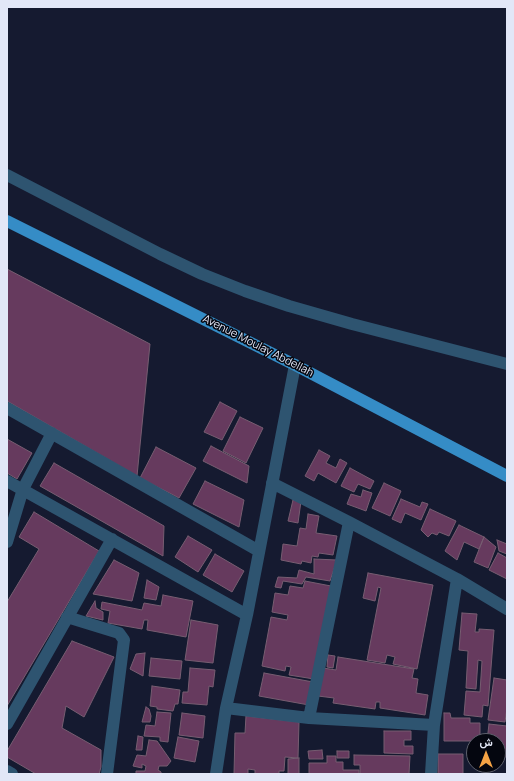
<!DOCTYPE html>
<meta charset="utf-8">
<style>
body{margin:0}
#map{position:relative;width:514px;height:781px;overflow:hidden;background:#151a30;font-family:Manrope,Vazirmatn,sans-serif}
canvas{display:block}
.frame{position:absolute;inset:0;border:8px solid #e2e7f7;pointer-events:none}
.north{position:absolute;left:466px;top:733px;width:40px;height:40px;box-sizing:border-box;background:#04060f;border:1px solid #5d606c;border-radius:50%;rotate:0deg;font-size:11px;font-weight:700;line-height:16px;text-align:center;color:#e2e7f7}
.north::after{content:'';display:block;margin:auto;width:14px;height:18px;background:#f5a345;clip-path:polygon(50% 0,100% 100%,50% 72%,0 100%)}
</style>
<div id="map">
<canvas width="514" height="781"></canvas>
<div class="frame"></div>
<div class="north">ش</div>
</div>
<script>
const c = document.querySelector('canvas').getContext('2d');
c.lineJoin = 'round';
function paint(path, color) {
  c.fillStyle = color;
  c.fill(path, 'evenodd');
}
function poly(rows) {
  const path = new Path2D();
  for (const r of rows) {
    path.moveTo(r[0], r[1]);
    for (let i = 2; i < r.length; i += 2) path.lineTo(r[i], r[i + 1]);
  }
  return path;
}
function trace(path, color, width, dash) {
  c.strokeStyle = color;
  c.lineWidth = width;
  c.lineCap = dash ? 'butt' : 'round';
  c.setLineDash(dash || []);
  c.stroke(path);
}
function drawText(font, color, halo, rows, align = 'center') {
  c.font = font + ' Manrope,sans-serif';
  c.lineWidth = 3;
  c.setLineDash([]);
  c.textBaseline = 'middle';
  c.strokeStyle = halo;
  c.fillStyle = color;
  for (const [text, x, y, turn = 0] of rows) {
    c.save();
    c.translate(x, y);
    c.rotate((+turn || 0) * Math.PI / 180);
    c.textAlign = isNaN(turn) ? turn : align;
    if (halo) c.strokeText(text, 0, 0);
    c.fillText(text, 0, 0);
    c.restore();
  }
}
const building = poly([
 [7,269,150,344,137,476,7,401,7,269],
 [220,402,237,411,222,440,204,432,220,402],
 [240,417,263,428,246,463,223,451,240,417],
 [7,439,32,453,17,479,7,473,7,439],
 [211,446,249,466,247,483,203,461,211,446],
 [156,447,196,468,179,498,140,478,156,447],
 [319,450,330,456,326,463,336,468,340,459,347,463,336,483,318,473,314,481,305,476,319,450],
 [54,463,164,526,163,556,40,486,54,463],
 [350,468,374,481,370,489,358,484,354,492,341,486,350,468],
 [205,481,244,500,239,527,193,504,205,481],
 [384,483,401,491,390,516,372,508,384,483],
 [363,490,372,493,366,511,347,504,351,494,361,497,363,490],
 [401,499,420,507,422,502,428,504,421,520,405,513,401,523,392,519,401,499],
 [293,500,301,501,298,523,288,521,293,500],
 [430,509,456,521,449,536,439,532,437,535,432,533,428,537,421,530,430,509],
 [34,512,99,551,7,706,7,602,39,549,19,537,34,512],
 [308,514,319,516,316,533,337,536,333,555,319,553,318,557,312,556,311,563,302,561,301,564,281,560,283,544,297,546,300,528,306,529,308,514],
 [459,525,484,537,479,549,464,542,457,560,445,551,459,525],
 [188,536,212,550,198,572,175,557,188,536],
 [484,537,496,547,488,568,474,562,484,537],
 [497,540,507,544,507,554,499,551,497,540],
 [498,553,507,558,507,579,489,570,498,553],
 [215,554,244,571,232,592,203,575,215,554],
 [314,559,337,560,330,581,306,577,302,584,283,581,281,588,275,587,278,577,297,578,299,570,314,574,314,559],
 [114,560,139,573,132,601,93,594,114,560],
 [368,573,433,585,417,669,393,664,395,657,387,655,385,663,367,660,381,588,378,587,375,601,363,598,368,573],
 [147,580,159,587,156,600,144,598,147,580],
 [305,581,331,586,314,679,289,675,291,667,286,666,285,671,262,666,271,617,287,620,288,615,272,612,275,593,288,595,290,586,303,588,305,581],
 [163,595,193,601,186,637,147,630,148,620,144,620,142,629,108,623,110,611,101,609,102,602,142,610,144,603,161,606,163,595],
 [95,601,96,608,103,612,103,620,86,616,95,601],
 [462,613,477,614,475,632,479,632,479,629,494,630,488,706,483,705,482,717,464,715,466,691,480,692,482,661,478,660,476,689,466,688,468,651,459,650,462,613],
 [191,620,218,625,213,663,185,660,191,620],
 [72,641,114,657,84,717,66,706,62,728,101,750,101,767,99,774,36,774,7,757,7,751,72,641],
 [145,653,143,676,130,669,136,654,145,653],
 [328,655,335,656,333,668,327,667,328,655],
 [338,657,414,669,412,678,418,679,416,693,428,695,425,715,380,708,380,702,376,702,375,709,333,703,334,698,318,696,323,668,336,670,338,657],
 [151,658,182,661,180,679,149,676,151,658],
 [190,668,215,670,213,687,209,686,207,705,182,703,183,692,188,692,190,668],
 [264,673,313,682,309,705,259,696,264,673],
 [494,678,507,680,507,708,505,722,488,720,494,678],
 [152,686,180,690,178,704,175,704,173,711,157,709,157,707,150,706,152,686],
 [146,707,149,709,151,716,150,722,142,722,146,707],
 [157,712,171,713,168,742,160,741,160,737,144,736,146,725,155,726,157,712],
 [182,713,205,716,203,738,179,735,182,713],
 [444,713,450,713,451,718,470,718,470,723,480,723,480,741,444,741,444,713],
 [246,716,299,722,298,758,285,757,284,771,279,771,279,774,255,774,255,770,248,769,248,774,234,774,235,733,245,733,246,716],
 [489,724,507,726,507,757,498,756,498,741,487,741,489,724],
 [384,731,411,731,411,740,404,740,404,746,413,746,413,754,384,753,384,731],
 [138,736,143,737,142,750,136,750,138,736],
 [178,737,199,741,195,762,174,758,178,737],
 [149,740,157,741,171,761,167,766,159,766,158,770,161,772,161,774,136,774,136,771,145,771,146,766,142,764,142,768,133,766,137,755,146,756,149,740],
 [322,750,323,759,309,759,308,751,322,750],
 [337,751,349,751,349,758,337,758,337,751],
 [438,754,463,754,463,774,438,774,438,754],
 [354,755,410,756,409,774,360,774,360,765,354,765,354,755],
 [327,756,336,756,336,762,343,762,343,770,359,770,359,774,309,774,309,763,327,763,327,756],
 [299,758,299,774,288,774,288,759,299,758]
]);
const minor = poly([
 [7,175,160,254,202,274,245,291,289,306,352,324,507,364],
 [7,408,259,551],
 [7,481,247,615],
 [272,483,349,522,457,579,507,609],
 [7,542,23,489,52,433],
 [67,617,119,633,124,640,107,774],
 [226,708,309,718,434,725],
 [309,718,349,522],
 [7,724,112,539],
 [7,771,12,774],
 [216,774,226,708,247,615,295,365],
 [431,774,434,725,457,579]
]);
const major = poly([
 [7,221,295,365,507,476]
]);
const streetNames = [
 ["Avenue Moulay Abdellah",258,346,27]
];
paint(building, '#663a5e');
trace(building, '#775d71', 1);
trace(minor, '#2e5470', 12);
trace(major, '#358cc6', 12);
drawText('11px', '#e2e7f7', '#04060f', streetNames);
</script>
